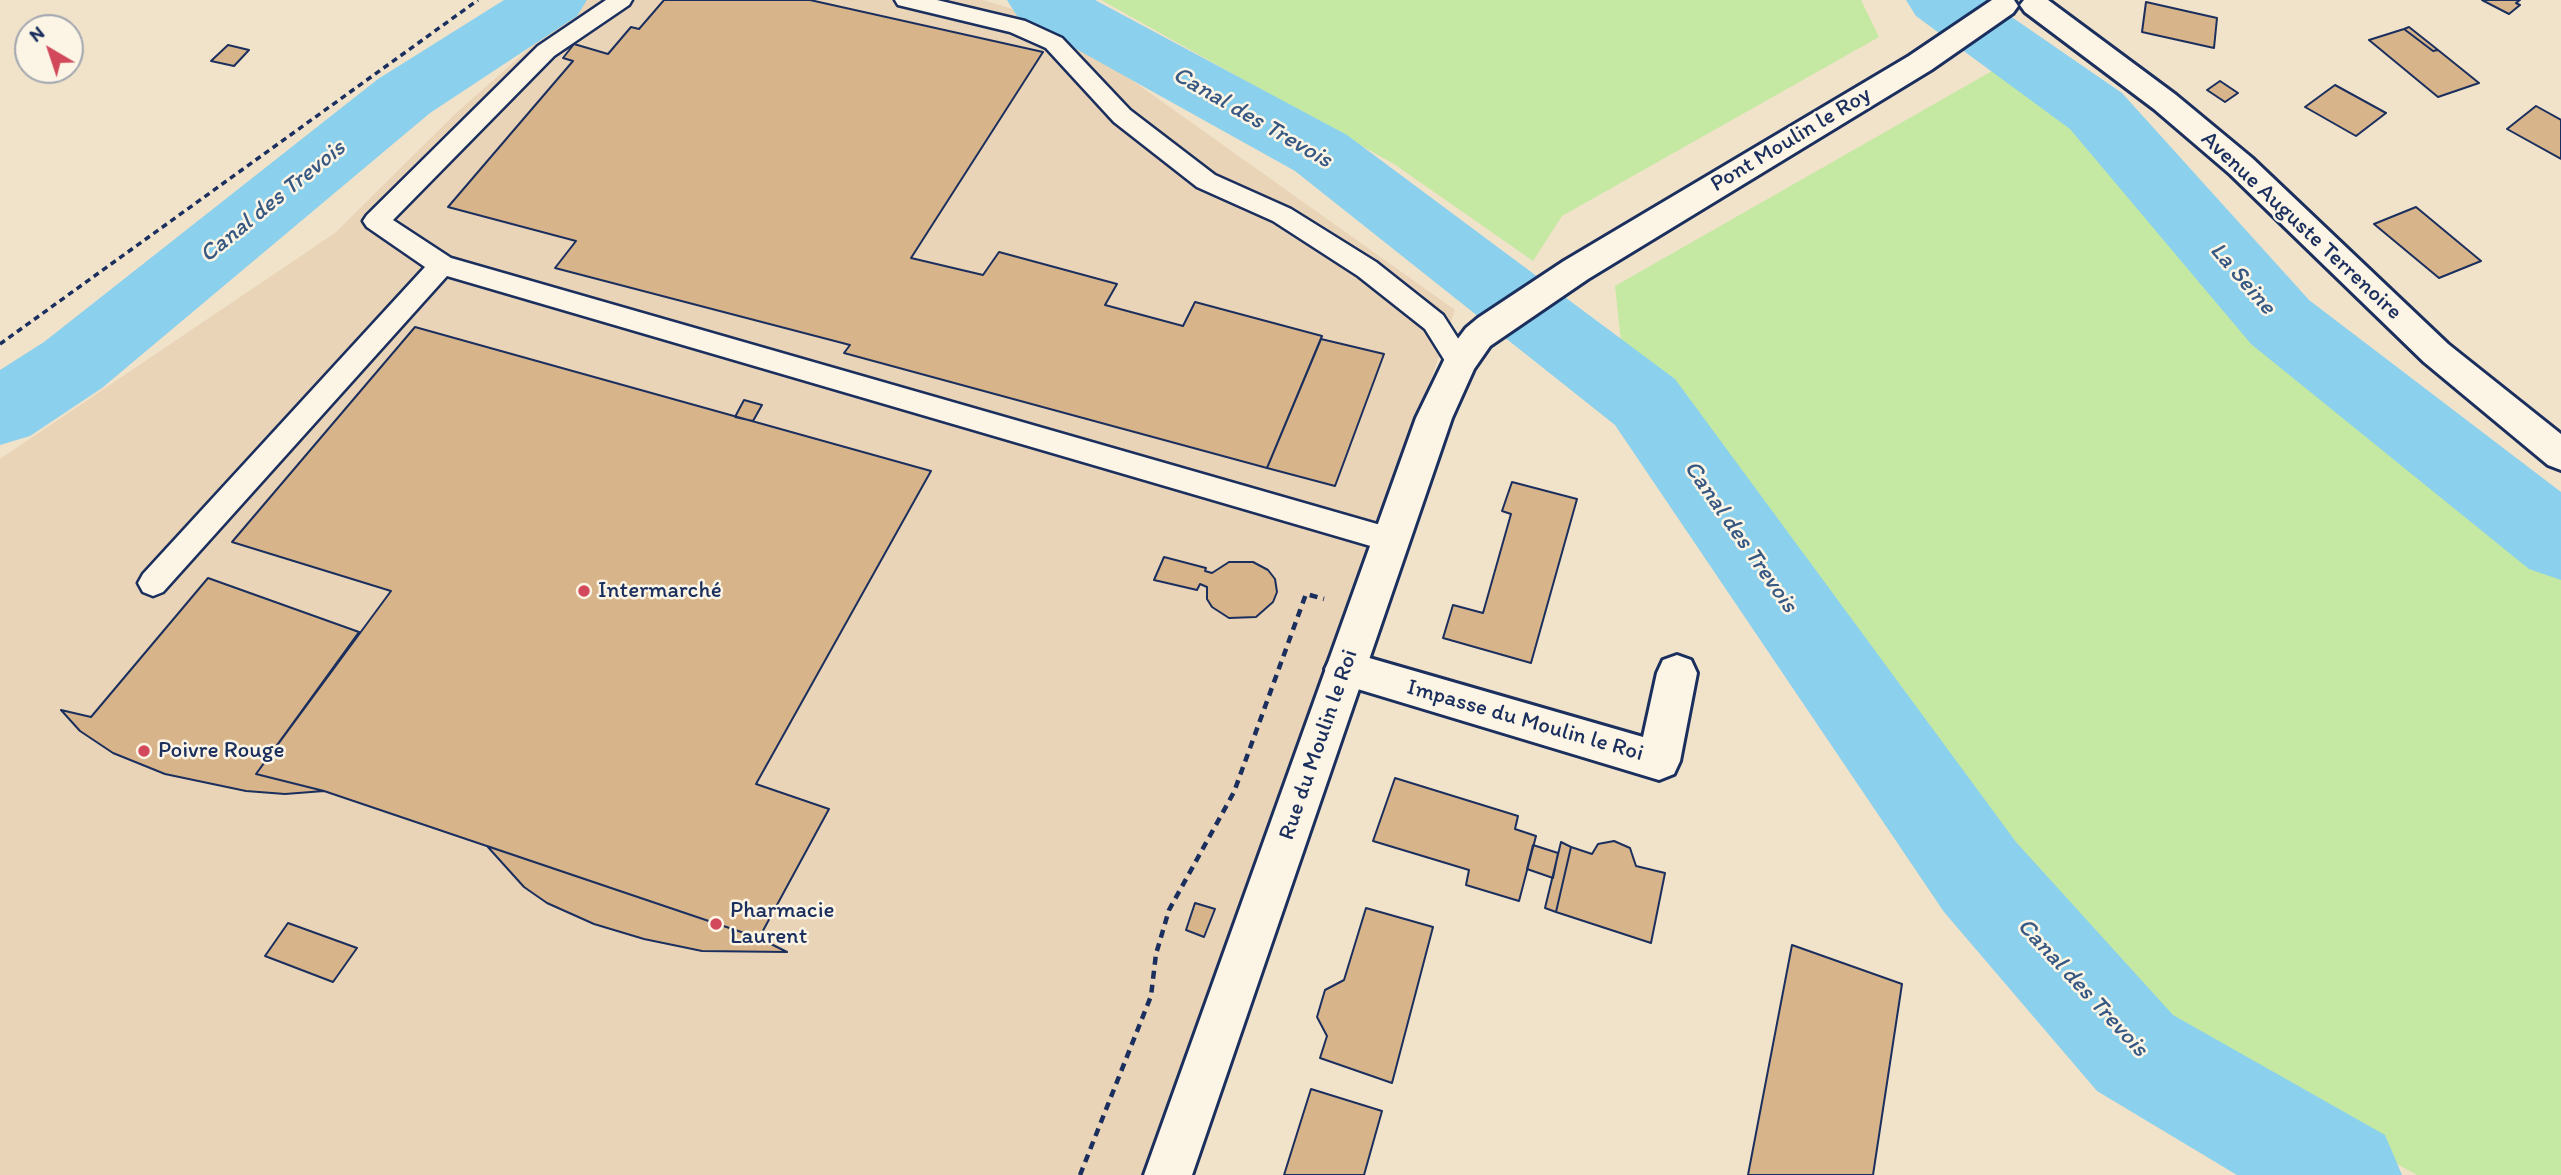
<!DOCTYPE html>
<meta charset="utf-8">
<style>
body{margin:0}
#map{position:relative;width:2561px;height:1175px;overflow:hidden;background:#f1e2ca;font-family:Itim,sans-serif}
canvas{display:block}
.north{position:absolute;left:14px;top:14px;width:70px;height:70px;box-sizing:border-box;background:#fcf5e5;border:2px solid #a2a6af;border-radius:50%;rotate:321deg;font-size:19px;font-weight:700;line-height:28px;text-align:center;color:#1b2f5e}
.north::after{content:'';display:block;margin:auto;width:24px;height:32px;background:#d1495b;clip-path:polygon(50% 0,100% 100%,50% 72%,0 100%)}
</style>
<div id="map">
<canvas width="2561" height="1175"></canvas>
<div class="north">N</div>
</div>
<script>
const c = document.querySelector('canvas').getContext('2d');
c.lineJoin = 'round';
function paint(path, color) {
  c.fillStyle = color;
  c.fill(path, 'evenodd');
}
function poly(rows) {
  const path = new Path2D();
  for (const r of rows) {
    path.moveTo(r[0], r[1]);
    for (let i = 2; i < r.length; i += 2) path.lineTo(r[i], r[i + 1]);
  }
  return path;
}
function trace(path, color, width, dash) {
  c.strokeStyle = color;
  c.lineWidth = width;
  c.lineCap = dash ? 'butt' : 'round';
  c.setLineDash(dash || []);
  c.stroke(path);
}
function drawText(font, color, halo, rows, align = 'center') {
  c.font = font + ' Itim,sans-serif';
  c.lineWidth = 5;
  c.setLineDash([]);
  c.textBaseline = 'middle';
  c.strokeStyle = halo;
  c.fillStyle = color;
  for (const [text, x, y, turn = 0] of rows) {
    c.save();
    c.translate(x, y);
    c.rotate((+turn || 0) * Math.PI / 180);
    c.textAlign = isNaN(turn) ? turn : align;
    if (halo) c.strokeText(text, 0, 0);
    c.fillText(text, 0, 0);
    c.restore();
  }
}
const built = poly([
 [584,0,983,0,1046,19,1455,310,1374,543,1175,1175,0,1175,0,459,335,233,455,114]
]);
const green = poly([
 [1101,0,1861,0,1879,37,1562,216,1533,261,1394,164],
 [1999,67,2075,117,2290,356,2443,475,2561,575,2561,1175,2417,1175,2186,1049,2027,874,1756,509,1622,351,1615,286]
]);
const river = poly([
 [504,0,587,0,577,16,430,113,102,388,30,436,0,445,0,370,44,342,378,79,504,0],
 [1007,0,1095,0,1347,135,1675,379,2016,842,2173,1015,2385,1135,2402,1175,2237,1175,2097,1091,1944,912,1615,425,1295,171,1017,16,1007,0],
 [1906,0,1987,0,2122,93,2309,300,2561,492,2561,580,2529,569,2251,344,2070,129,1916,16,1906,0]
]);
const building = poly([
 [664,0,810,0,1043,52,911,258,983,275,999,252,1117,284,1105,305,1183,326,1195,302,1322,336,1267,468,844,353,850,345,555,268,576,241,448,207,573,61,563,58,574,44,608,54,631,27,639,29,664,0],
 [2482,0,2520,0,2516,3,2520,5,2509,14,2482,0],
 [2146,2,2217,18,2214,48,2142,32,2146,2],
 [2409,27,2438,50,2433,51,2404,29,2409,27],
 [2404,29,2433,51,2438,50,2479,83,2438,97,2369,40,2404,29],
 [228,45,249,50,234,66,211,61,228,45],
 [2220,81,2238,93,2225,102,2207,90,2220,81],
 [2335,85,2386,113,2356,136,2305,107,2335,85],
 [2536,106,2561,120,2561,159,2507,129,2536,106],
 [2416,207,2481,261,2439,278,2374,224,2416,207],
 [415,327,931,471,756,784,829,809,759,938,324,791,256,774,391,591,232,542,415,327],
 [1321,339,1384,354,1335,486,1267,468,1321,339],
 [744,400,762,405,753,421,735,417,744,400],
 [1512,482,1577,499,1531,663,1443,638,1453,605,1483,613,1511,514,1502,511,1512,482],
 [1164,557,1206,568,1205,571,1212,573,1229,562,1253,562,1268,570,1275,579,1277,592,1273,602,1256,617,1229,618,1212,607,1207,599,1207,587,1200,584,1197,590,1154,580,1164,557],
 [208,578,359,632,256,774,324,791,285,794,246,791,165,774,113,753,80,731,61,710,91,717,208,578],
 [1395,778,1518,816,1515,829,1536,836,1519,901,1466,885,1469,870,1373,841,1395,778],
 [1614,841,1630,848,1636,866,1665,873,1651,943,1556,912,1571,847,1592,854,1598,844,1614,841],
 [1561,842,1571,847,1556,912,1545,908,1561,842],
 [1533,845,1558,853,1553,878,1527,869,1533,845],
 [487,846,759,938,787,952,702,951,644,939,594,924,547,903,524,887,487,846],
 [1195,903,1215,909,1204,937,1186,930,1195,903],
 [1366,908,1433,927,1392,1083,1320,1058,1327,1036,1317,1017,1325,990,1344,980,1366,908],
 [288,923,357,948,333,982,265,956,288,923],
 [1792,945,1902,984,1873,1175,1748,1175,1792,945],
 [1311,1089,1382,1111,1364,1175,1284,1175,1311,1089]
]);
const pathFar1 = poly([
 [0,344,478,0]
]);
const path = poly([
 [1080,1175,1151,996,1156,954,1169,910,1234,792,1306,594,1324,599]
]);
const service = poly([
 [606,0,632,0,629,5,554,56,393,220,451,258,1391,528,1401,531,1406,540,1401,549,1391,552,447,276,163,592,153,596,143,592,138,583,143,574,425,267,367,227,363,221,367,215,538,46,606,0],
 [895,0,937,0,1025,21,1062,38,1130,110,1215,175,1291,209,1376,262,1443,315,1473,362,1470,369,1460,372,1450,369,1425,329,1358,276,1273,221,1197,187,1114,122,1046,48,1010,32,898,5,895,0]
]);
const minor = poly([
 [1345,651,1643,737,1657,673,1663,660,1677,655,1691,660,1697,673,1680,761,1674,774,1659,780,1331,681,1325,669,1331,657,1345,651]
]);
const tertiary = poly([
 [1992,0,2014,0,2018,6,2013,13,1931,70,1588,279,1490,346,1474,369,1452,418,1192,1175,1144,1175,1416,418,1448,352,1466,328,1478,318,1564,261,1909,56,1992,0],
 [2024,0,2048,0,2176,95,2252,158,2448,344,2561,434,2561,470,2548,465,2424,362,2230,174,2154,109,2025,12,2020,5,2024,0]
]);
const markers = [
 [584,591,7,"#d1495b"],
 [144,751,7,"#d1495b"],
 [716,924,7,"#d1495b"]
];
const streetNames = [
 ["Pont Moulin le Roy",1791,140,-31],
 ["Avenue Auguste Terrenoire",2301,226,43],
 ["Impasse du Moulin le Roi",1525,721,16],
 ["Rue du Moulin le Roi",1319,745,-71]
];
const poiNames = [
 ["Intermarché",598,591],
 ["Poivre Rouge",158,751],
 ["Pharmacie",730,911],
 ["Laurent",730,937]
];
const waterNames = [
 ["Canal des Trevois",1252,118,30],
 ["Canal des Trevois",273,202,-39],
 ["La Seine",2242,279,49],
 ["Canal des Trevois",1740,537,55],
 ["Canal des Trevois",2082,988,47]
];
paint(built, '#ead4b7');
paint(green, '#c5e9a3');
paint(river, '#8bd1ed');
paint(building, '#d8b48a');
trace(building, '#1b2f5e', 2);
trace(service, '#1b2f5e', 5);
trace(minor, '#1b2f5e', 6);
trace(tertiary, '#1b2f5e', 6);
trace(pathFar1, '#1b2f5e', 3.5, [6, 4.5]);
trace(path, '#1b2f5e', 4.5, [8, 6]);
paint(service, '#fcf5e5');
paint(minor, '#fcf5e5');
paint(tertiary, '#fcf5e5');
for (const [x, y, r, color] of markers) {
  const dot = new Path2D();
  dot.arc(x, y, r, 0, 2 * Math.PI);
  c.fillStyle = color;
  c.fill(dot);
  trace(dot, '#fcf5e5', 2.5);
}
drawText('23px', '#1b2f5e', '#fcf5e5', streetNames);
drawText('23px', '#1b2f5e', '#fcf5e5', poiNames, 'left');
drawText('italic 24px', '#375882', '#fcf5e5', waterNames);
</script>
